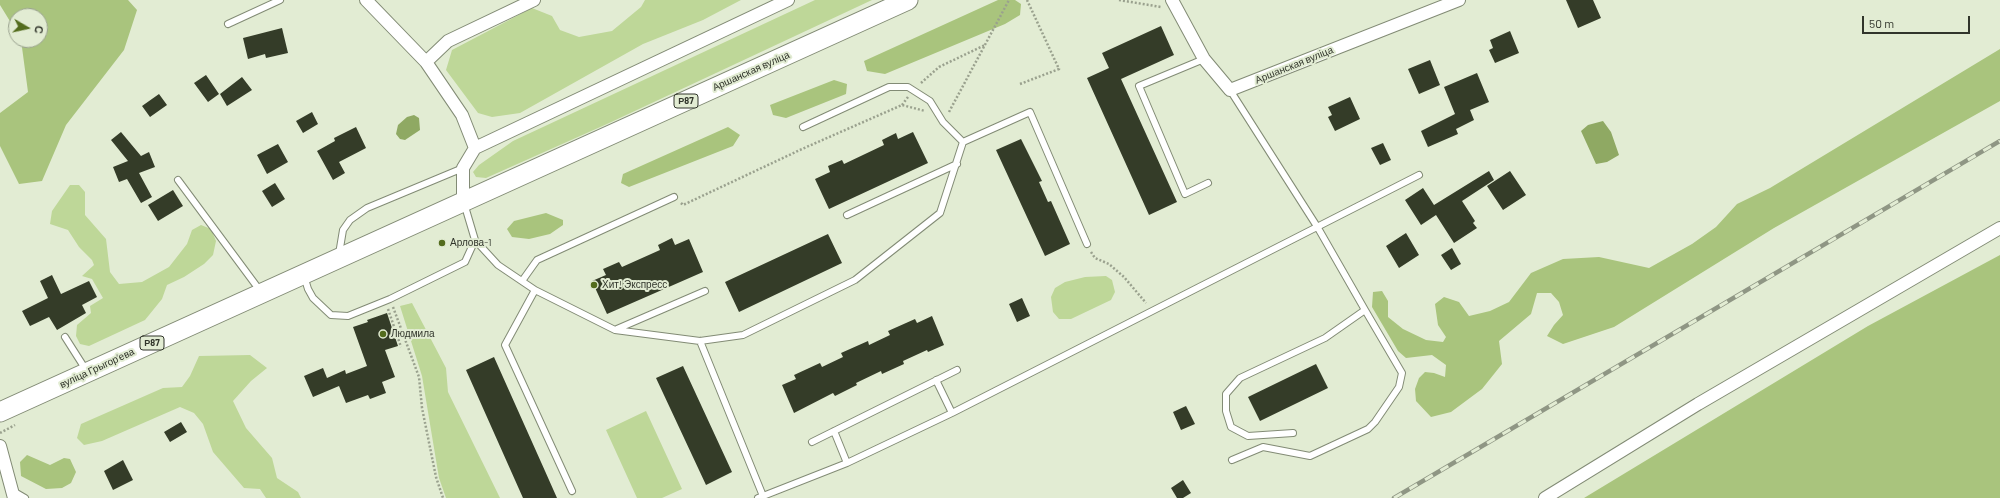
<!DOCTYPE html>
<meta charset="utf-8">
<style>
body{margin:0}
#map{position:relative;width:2000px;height:498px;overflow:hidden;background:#e2ecd3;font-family:Barlow,sans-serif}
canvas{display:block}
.north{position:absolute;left:8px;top:8px;width:40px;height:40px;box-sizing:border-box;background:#e2ecd3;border:1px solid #9ba390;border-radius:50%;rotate:99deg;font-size:11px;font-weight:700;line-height:16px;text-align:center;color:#31352b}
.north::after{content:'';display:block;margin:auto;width:14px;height:18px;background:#536c1d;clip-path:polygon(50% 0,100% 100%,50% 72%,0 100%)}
.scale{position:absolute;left:1862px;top:16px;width:108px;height:18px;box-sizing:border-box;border:2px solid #31352b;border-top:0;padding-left:5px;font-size:12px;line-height:14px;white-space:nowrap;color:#31352b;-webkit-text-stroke:3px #e2ecd3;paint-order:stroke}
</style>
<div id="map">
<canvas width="2000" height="498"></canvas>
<div class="north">С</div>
<div class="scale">50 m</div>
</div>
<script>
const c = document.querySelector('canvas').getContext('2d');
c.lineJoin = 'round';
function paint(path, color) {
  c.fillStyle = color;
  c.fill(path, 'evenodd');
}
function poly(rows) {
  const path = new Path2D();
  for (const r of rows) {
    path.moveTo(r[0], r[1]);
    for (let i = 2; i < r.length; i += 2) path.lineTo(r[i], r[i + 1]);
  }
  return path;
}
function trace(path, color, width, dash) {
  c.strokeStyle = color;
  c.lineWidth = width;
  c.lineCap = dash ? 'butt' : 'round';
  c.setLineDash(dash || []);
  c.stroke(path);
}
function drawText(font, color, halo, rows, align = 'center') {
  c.font = font + ' Barlow,sans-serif';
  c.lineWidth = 4;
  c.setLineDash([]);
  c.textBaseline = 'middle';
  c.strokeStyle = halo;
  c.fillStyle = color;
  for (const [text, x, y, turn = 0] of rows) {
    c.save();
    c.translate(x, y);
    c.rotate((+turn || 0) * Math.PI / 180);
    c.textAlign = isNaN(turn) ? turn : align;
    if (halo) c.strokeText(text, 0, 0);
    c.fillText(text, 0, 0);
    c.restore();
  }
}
const green = poly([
 [645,0,741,0,703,20,643,44,520,113,492,117,478,113,446,70,452,50,532,8,552,16,560,30,579,37,612,31,641,7],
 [815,0,872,0,607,124,486,178,476,177,473,172,479,165,513,141],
 [70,185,79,185,85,192,85,215,106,239,110,272,119,284,142,282,169,267,187,244,192,230,201,225,211,229,216,241,213,255,204,264,184,277,167,285,162,299,145,320,89,346,80,344,76,336,77,325,91,313,90,306,103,298,92,279,82,276,94,265,92,260,79,247,68,230,50,224,52,211],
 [1106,276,1112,280,1115,292,1111,300,1071,319,1059,319,1053,312,1051,297,1055,288,1065,282,1085,277],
 [412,303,446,368,448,392,500,498,446,498,439,478,422,376,400,306],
 [250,355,267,368,251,381,233,401,246,428,272,458,277,478,298,492,301,498,266,498,260,489,244,488,213,452,203,424,194,413,180,407,102,441,84,445,77,438,81,424,163,388,182,387,190,376,199,356],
 [646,411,682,489,662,498,637,498,606,430]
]);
const forest = poly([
 [0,0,128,0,137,10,124,50,66,125,42,181,19,184,0,146,0,113,28,92,21,40,40,40,40,16,16,16,16,31,0,5],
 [998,0,1015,0,1021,4,1020,15,1005,24,885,74,867,71,864,61],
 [2000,49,2000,101,1774,228,1614,327,1563,344,1547,336,1554,325,1563,315,1559,302,1551,293,1537,293,1531,314,1499,341,1502,364,1482,389,1451,412,1431,417,1416,401,1415,389,1419,378,1425,372,1434,373,1445,377,1446,365,1432,355,1406,358,1398,351,1372,307,1373,292,1382,291,1388,301,1388,317,1403,329,1426,340,1443,342,1446,337,1438,325,1435,304,1444,297,1459,302,1469,316,1490,311,1509,302,1531,273,1563,259,1599,257,1649,268,1692,244,1716,227,1737,204,1770,188],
 [834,80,847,84,846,94,786,118,773,115,770,105],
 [728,127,740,135,733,146,629,187,621,183,623,174],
 [546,213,563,220,563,225,550,234,529,239,512,237,507,229,514,221],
 [2000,255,2000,498,1584,498,1868,326],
 [27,455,50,465,64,458,70,459,76,472,71,483,62,488,46,489,21,476,20,462]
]);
const water = poly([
 [414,115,419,118,420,130,405,140,400,139,396,134,398,125,407,117],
 [1603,121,1611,132,1619,155,1607,162,1596,164,1581,131,1588,125]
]);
const building = poly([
 [1566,0,1593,0,1601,18,1578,28],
 [1161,26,1174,55,1121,79,1177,202,1149,215,1087,78,1109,68,1102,53],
 [282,28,288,53,266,58,265,54,248,59,243,38],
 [1510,31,1519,53,1495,63,1489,50,1493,48,1490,40],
 [1430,60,1440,85,1419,94,1408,69],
 [1477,73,1489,102,1470,110,1474,120,1456,129,1458,134,1428,147,1421,131,1455,114,1444,87],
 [206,75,219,94,208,102,194,83],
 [242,77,252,90,227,106,220,94],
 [159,94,167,105,150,117,142,106],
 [1350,97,1360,119,1335,131,1328,117,1332,115,1328,107],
 [312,112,318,124,303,133,296,121],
 [356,127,366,148,339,162,345,173,333,180,317,151,335,141,334,138],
 [121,132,141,156,149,152,155,167,139,173,152,197,141,203,127,179,119,182,113,167,128,161,111,140],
 [913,132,928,163,829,209,815,179,830,172,828,166,842,160,844,164,884,145,882,140,896,133,898,139],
 [1021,139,1042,181,1039,182,1048,202,1051,201,1070,244,1045,256,996,150],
 [1383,143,1391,160,1380,165,1371,148],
 [278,144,288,162,267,174,257,155],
 [1489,171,1494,180,1462,201,1475,221,1473,223,1477,228,1454,243,1436,215,1421,225,1405,200,1423,188,1434,205],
 [1510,171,1526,195,1503,210,1487,186],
 [275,183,285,199,272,207,262,191],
 [173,190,183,206,158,221,148,205],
 [1406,233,1419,255,1399,268,1386,246],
 [828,234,842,263,739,312,725,282],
 [672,238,675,245,689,239,703,272,607,314,592,281,606,275,603,269,619,262,622,267,660,250,658,245],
 [1452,248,1461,264,1451,270,1441,255],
 [52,275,61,294,89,281,97,297,82,305,86,313,57,330,49,317,30,326,22,311,48,298,40,281],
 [1022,298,1030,316,1017,322,1009,304],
 [387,313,398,346,385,350,395,377,382,382,386,393,370,399,368,395,346,403,339,386,313,397,304,376,323,368,327,378,345,370,346,374,367,366,353,327,368,322,367,320],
 [932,316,944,345,928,352,927,350,903,361,904,364,882,374,881,371,856,383,857,385,835,396,833,393,794,413,782,385,796,379,794,375,820,363,822,367,843,357,841,353,868,341,869,345,890,335,888,331,915,319,917,323],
 [494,357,545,471,557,498,523,498,466,370],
 [1316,364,1328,388,1260,421,1248,397],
 [683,366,732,472,706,485,656,378],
 [1186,406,1195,424,1181,430,1173,412],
 [181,422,187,432,170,442,164,432],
 [123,460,133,480,113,490,104,471],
 [1183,480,1191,493,1183,498,1177,498,1171,488]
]);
const path = poly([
 [1119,0,1161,7],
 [921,83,939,67,985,45],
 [1020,84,1059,69,1027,0],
 [902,105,908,97],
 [949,112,1009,0],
 [681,203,683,205,802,149,902,105,925,111],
 [1091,252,1095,258,1109,264,1124,277,1146,303],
 [393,307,419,377,422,408,436,477,443,498],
 [388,309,401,347],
 [0,433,15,425]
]);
const service = poly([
 [228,24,280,0],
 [1204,59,1139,86,1185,194,1208,183],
 [1230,90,1318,228,1365,310,1325,338,1240,378,1226,394,1226,411,1231,427,1248,436,1293,433],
 [803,127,889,87,908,87,930,101,943,122,963,142],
 [178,180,261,292],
 [464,203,475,240,498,265,535,290,615,330,700,341,743,335,855,280,940,213,963,142,1030,112,1087,244],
 [847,215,957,164],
 [339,254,343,230,350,220,367,208,463,168],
 [304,276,308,289,313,298,331,315,348,316,390,299,465,262,475,240],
 [522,281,537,260,674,197],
 [535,290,505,345,572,491],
 [617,329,705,291],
 [65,337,86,370],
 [700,341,763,496],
 [936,380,952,413],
 [834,431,847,463],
 [812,442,957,370],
 [1232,460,1263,447,1310,456,1368,429,1375,422,1399,387,1402,373,1365,310],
 [13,491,25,498],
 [758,498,847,463,952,413,1419,175]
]);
const minor = poly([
 [366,0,426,62,462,115,475,148],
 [1172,0,1204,59,1230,90,1459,0],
 [426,62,448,41,534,0],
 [463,202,463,168,475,148,788,0],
 [0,446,14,498],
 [1545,498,1698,404,2000,228]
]);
const primary = poly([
 [0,412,908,0]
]);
const rail = poly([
 [1394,498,2000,141]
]);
const markers = [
 [442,243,4,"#536c1d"],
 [594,285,4,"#536c1d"],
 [383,334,4,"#536c1d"]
];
const shields = [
 [686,101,24],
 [152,343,24]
];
const shieldNames = [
 ["Р87",686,101],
 ["Р87",152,343]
];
const streetNames = [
 ["Аршанская вуліца",1294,65,-22],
 ["Аршанская вуліца",751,71,-24],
 ["вуліца Грыгорʼева",97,368,-25]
];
const poiNames = [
 ["Арлова-1",450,243],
 ["Хит! Экспресс",602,285],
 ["Людмила",391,334]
];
paint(green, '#bed798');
paint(forest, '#a9c47d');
paint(water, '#8fa963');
paint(building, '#343c28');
trace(service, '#828b75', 8);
trace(minor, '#828b75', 14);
trace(primary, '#828b75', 21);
trace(path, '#9aa18e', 2.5, [2, 2]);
trace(service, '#fff', 6);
trace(minor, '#fff', 12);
trace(primary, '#fff', 19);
trace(rail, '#8f9684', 4.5);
trace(rail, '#e2ecd3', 3, [9]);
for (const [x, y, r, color] of markers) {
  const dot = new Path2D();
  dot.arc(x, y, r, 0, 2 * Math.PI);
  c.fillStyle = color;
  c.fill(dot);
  trace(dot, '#e2ecd3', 1.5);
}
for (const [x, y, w] of shields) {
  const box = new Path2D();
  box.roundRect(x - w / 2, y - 7, w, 14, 3);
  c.fillStyle = '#e2ecd3';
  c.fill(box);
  trace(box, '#31352b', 1);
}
drawText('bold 9px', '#31352b', null, shieldNames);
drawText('10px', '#31352b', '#e2ecd3', streetNames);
drawText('10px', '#31352b', '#e2ecd3', poiNames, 'left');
</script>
